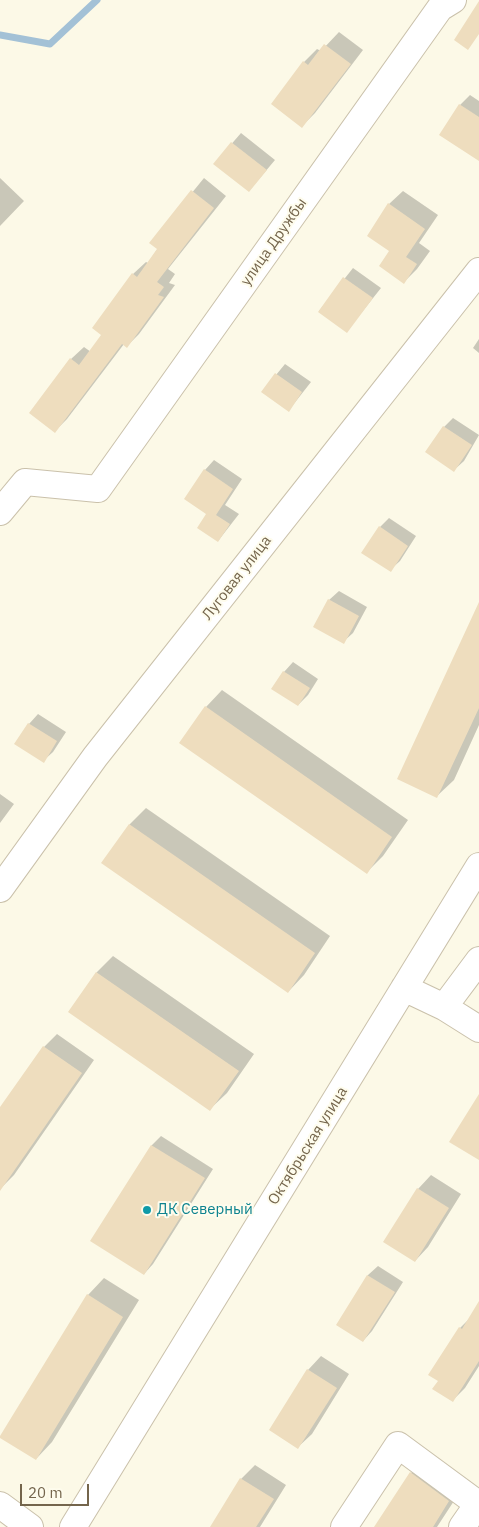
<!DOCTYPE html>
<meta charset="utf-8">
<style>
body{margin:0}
#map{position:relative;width:479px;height:1527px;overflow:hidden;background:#fcf9e7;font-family:"IBM Plex Sans",sans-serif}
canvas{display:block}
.scale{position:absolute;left:20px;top:1484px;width:69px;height:22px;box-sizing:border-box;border:2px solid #74654c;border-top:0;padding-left:6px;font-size:15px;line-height:18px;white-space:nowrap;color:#74654c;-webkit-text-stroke:4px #fefced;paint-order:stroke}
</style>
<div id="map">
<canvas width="479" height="1527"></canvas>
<div class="scale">20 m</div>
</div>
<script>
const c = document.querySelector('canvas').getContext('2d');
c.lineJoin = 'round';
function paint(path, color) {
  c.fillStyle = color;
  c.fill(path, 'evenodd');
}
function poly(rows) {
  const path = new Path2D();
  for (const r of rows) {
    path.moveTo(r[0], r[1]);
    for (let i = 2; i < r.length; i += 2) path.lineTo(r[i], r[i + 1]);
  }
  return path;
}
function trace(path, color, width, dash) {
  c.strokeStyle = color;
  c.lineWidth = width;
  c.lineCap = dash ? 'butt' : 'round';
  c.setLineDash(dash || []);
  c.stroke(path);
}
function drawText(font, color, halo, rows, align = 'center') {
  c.font = font + ' "IBM Plex Sans",sans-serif';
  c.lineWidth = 4;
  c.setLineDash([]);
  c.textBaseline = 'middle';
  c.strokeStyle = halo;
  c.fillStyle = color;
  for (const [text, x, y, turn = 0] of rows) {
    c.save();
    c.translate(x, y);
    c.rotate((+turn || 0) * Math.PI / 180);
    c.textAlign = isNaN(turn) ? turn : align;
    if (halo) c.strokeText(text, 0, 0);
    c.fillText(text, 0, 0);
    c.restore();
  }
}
const shadow = poly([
 [339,32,363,50,315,113,302,126,304,62,317,49,321,51],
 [470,95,479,101,479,159,441,135,460,105],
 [241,133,275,160,249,191,215,163],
 [0,178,24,201,0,226],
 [204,178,226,196,168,269,175,274,169,283,175,285,139,334,127,346,124,344,67,419,55,431,71,359,84,347,91,352,103,335,94,328,133,274,146,262,148,263,158,248,151,243],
 [403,191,438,215,419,243,430,251,417,269,404,282,391,251,389,204],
 [353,268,381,288,347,331,319,311],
 [479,339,479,353,473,348],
 [285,364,311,382,289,410,262,392],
 [453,418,479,435,464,461,454,470,444,427],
 [214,460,242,479,225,505,239,514,218,541,208,514,205,470],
 [389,518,416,536,400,561,390,570,380,527],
 [339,591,367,607,353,633,343,642,329,600],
 [479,605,479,725,454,780,437,796],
 [293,662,318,679,308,695,298,705,284,672],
 [222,690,408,820,383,856,367,872,206,707],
 [38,714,66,732,53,752,43,761,16,744,29,724],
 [0,794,14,804,0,823],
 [146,808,330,936,304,975,288,992,103,863,130,824],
 [113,956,254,1054,227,1093,210,1109,70,1011,97,972],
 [57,1034,94,1060,14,1175,1,1188,0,1110,44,1047],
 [161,1136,213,1169,153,1264,144,1274,92,1241,152,1145],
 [431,1175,461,1194,428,1247,415,1261,418,1189],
 [378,1266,403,1282,372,1331,363,1341,337,1325,368,1275],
 [104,1278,139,1300,52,1442,36,1459,88,1295],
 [479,1304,479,1366,465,1388,453,1400,439,1380,460,1328,472,1316],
 [321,1356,349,1374,312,1434,298,1447,270,1430,308,1370],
 [427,1457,465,1484,437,1527,375,1527,411,1473],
 [255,1465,286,1485,260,1527,211,1527,241,1479]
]);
const stream = poly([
 [0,35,50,44,97,0]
]);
const building = poly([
 [479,1,479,34,468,50,454,40],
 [324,44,351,64,302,128,271,104,303,61,308,65],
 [459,104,479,117,479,161,439,135],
 [231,142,267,170,249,192,213,164],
 [191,190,214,208,157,282,164,287,158,295,164,297,127,348,122,344,55,433,29,413,70,358,79,365,101,335,92,328,132,273,137,277,157,249,149,243],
 [388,203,425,229,406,257,417,264,404,284,379,266,389,251,367,236],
 [343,277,373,298,347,333,318,312],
 [275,373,302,392,289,412,261,392],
 [443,426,472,445,454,472,425,452],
 [204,469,233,489,216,515,230,524,218,542,197,528,206,514,184,499],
 [379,526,408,546,391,572,361,553],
 [328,599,359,616,344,644,313,627],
 [479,602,479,708,437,798,397,779],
 [283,671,310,688,298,706,271,689],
 [205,706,392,837,367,874,179,743],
 [28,723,57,741,44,763,14,744],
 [129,824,315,953,288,993,101,863],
 [96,972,239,1071,210,1111,68,1012],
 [43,1046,82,1073,0,1191,0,1107],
 [479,1094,479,1160,449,1142],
 [151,1145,205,1178,144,1275,90,1241],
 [417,1188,449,1208,415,1262,383,1242],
 [367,1275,395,1292,363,1342,336,1325],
 [87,1294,123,1317,36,1460,0,1438,0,1436],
 [479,1301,479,1361,453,1402,432,1389,438,1381,428,1375,459,1327,462,1329],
 [307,1369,337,1388,298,1449,269,1430],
 [410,1472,449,1501,433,1527,374,1527],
 [240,1478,274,1499,256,1527,210,1527]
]);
const minor = poly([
 [0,512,25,482,98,489,440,8,453,0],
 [0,889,95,757,479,271],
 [404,988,444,1007,479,1029],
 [444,1007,479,960],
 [0,1505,30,1527],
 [73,1527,479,866],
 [344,1527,398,1445,478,1504,462,1527]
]);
const markers = [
 [147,1210,5,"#0f9aa8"]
];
const streetNames = [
 ["улица Дружбы",274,242,-55],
 ["Луговая улица",237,578,-52],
 ["Октябрьская улица",308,1146,-58]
];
const cultureNames = [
 ["ДК Северный",157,1210]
];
paint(shadow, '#0003');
trace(stream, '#a3c1d6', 7);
paint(building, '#eeddbe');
trace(minor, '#cac1ab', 28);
trace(minor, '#fff', 26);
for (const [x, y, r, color] of markers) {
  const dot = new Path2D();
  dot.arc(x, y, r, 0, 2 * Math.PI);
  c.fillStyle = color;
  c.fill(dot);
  trace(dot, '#fefced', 2);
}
drawText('15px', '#74654c', '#fefced', streetNames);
drawText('15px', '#0d838f', '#fefced', cultureNames, 'left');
</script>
